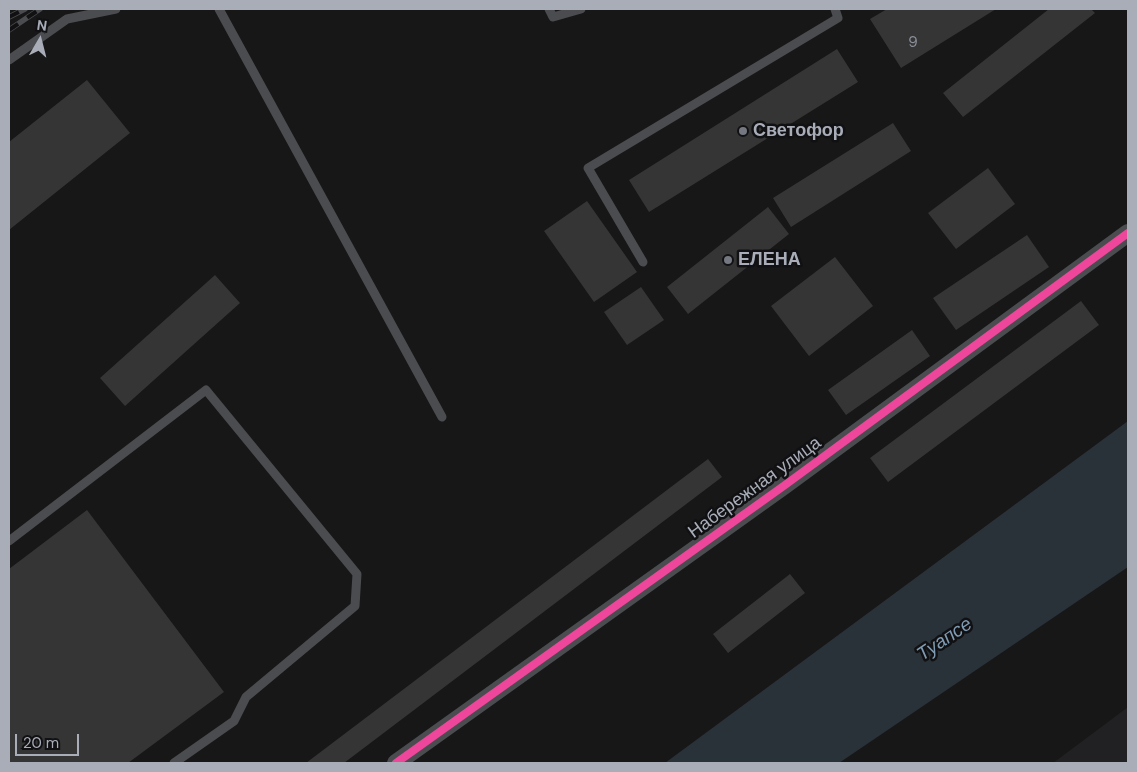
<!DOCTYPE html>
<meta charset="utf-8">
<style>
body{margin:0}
#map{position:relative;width:1137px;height:772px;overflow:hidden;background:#171717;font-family:"DM Sans",sans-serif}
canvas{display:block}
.frame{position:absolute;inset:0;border:10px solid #a8adb8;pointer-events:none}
.north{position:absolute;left:15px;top:15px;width:50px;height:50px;-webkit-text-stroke:4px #111113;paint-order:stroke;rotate:8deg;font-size:14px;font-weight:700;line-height:20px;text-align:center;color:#a8adb8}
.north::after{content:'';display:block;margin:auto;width:18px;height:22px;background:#a8adb8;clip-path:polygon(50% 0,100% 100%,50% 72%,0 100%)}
.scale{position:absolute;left:15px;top:734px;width:64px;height:22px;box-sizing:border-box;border:2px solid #a8adb8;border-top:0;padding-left:6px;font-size:15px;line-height:18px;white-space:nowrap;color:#a8adb8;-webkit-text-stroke:4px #111113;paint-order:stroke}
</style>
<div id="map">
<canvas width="1137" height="772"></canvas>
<div class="frame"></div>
<div class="north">N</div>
<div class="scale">20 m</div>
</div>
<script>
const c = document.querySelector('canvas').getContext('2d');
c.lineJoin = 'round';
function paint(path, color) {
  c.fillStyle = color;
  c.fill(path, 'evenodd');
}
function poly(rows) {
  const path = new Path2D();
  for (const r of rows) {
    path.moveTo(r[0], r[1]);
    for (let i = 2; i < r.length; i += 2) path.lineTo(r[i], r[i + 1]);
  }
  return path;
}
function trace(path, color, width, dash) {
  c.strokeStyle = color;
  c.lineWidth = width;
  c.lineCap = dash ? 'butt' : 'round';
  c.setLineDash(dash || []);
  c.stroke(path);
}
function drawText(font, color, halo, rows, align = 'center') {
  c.font = font + ' "DM Sans",sans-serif';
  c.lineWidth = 5;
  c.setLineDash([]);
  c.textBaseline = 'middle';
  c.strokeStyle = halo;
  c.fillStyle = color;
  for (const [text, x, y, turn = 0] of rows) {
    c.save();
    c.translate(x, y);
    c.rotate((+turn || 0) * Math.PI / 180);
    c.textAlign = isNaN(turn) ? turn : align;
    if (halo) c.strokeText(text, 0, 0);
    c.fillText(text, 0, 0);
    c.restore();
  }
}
const built = poly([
 [1128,707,1128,763,1053,763]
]);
const water = poly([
 [1128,421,1128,567,839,763,665,763]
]);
const building = poly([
 [887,9,996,9,901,68,870,19],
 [1049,9,1091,9,1095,13,963,117,943,93],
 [837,49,858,82,649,212,629,180],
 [87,80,130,133,9,230,9,142],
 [893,123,911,151,791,227,773,198],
 [988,168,1015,204,956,249,928,213],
 [587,201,637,272,594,302,544,231],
 [768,207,789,234,688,314,667,287],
 [1027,235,1049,267,956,330,933,298],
 [835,257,873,306,809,356,771,306],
 [215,275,240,303,125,406,100,378],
 [641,287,664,320,627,345,604,312],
 [1081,301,1099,325,888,482,870,458],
 [912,330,930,356,846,415,828,390],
 [708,459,722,477,344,763,306,763],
 [87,510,224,692,128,763,9,763,9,569],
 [790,574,805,593,728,653,713,634]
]);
const service = poly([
 [219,9,442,417],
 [549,9,553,17,581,9],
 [9,60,67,19,116,9],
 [643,262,588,168,838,18,835,9],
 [9,541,206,390,357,574,355,606,246,697,234,721,174,763]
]);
const minor = poly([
 [396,763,785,485,1128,233]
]);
const rail = poly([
 [9,17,25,9],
 [9,30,40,9]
]);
const cycleway = poly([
 [396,763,785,485,1128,233]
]);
const markers = [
 [743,131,5,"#757880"],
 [728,260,5,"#757880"]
];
const numberNames = [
 ["9",913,43]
];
const poiNames = [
 ["Светофор",753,131],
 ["ЕЛЕНА",738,260]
];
const streetNames = [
 ["Набережная улица",755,488,-36]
];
const waterNames = [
 ["Туапсе",945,640,-34]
];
paint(built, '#212123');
paint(water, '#2a3239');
paint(building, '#353536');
trace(service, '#4b4c50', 9);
trace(minor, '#4b4c50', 18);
trace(rail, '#4b4c4f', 5.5);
trace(rail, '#111113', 4, [11]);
trace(cycleway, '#ed469a', 8);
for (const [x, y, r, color] of markers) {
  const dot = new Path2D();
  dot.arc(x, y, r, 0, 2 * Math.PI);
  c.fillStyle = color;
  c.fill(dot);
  trace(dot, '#111113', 2);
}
drawText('15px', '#8b8f98', null, numberNames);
drawText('bold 18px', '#a8adb8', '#111113', poiNames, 'left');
drawText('18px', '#a8adb8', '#111113', streetNames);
drawText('italic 19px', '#7f9bb3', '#111113', waterNames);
</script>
